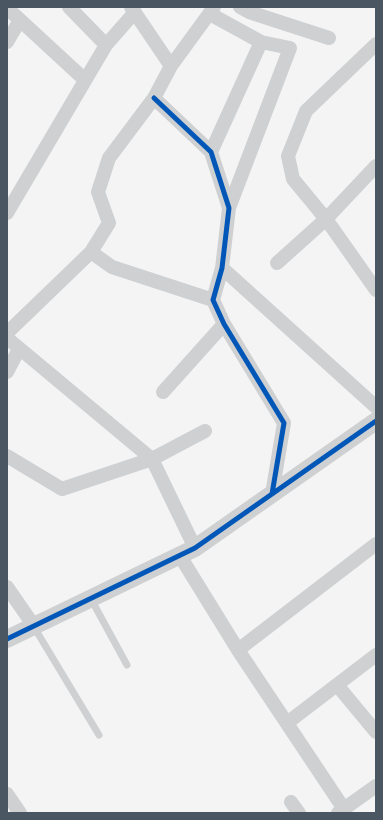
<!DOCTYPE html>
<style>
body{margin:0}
#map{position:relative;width:383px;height:820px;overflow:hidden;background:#f4f4f4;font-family:Cabin,sans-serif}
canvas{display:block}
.frame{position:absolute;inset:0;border:8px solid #4a5661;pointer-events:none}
</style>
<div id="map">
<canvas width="383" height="820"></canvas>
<div class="frame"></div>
</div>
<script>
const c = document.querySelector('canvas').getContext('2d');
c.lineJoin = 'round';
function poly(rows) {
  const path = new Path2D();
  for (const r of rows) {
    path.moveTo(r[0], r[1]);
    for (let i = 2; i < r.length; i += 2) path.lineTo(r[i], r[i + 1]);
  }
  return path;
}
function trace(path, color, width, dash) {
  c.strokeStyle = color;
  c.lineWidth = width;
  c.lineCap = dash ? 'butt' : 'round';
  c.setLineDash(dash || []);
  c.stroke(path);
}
const service = poly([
 [91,599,127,665],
 [34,627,99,735]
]);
const minor = poly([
 [69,7,106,45],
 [131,7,171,66],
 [240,7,249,12,329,38],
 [7,8,85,80],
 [210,14,261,42,290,48,229,208],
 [7,42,20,20],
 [376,44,306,111,288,156,293,179,326,219,376,290],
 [154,98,211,152,229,208,222,268,213,300,224,324,284,423,272,494],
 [211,152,261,42],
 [7,213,106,45,135,12],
 [91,252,112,267,213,300],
 [277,263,326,219,376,166],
 [222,268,376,407],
 [7,333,91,252,109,223,98,192,109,158,154,98,171,66,214,7],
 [7,338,152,459,195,548],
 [7,372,19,349],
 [163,392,224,324],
 [7,456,62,489,152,459,205,431],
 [180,556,238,650,344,809],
 [7,587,34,626],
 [238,650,376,544],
 [337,685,376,732],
 [287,723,376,655],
 [7,794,20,813],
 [291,802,299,813],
 [338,813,376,786]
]);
const tertiary = poly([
 [7,639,195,548,376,421]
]);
const cycleway = poly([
 [154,98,211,152,229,208,222,268,213,300,224,324,284,423,272,494],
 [7,639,195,548,376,421]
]);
trace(service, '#ced0d2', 7);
trace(minor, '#ced0d2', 14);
trace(tertiary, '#ced0d2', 18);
trace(cycleway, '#0057b8', 5);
</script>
